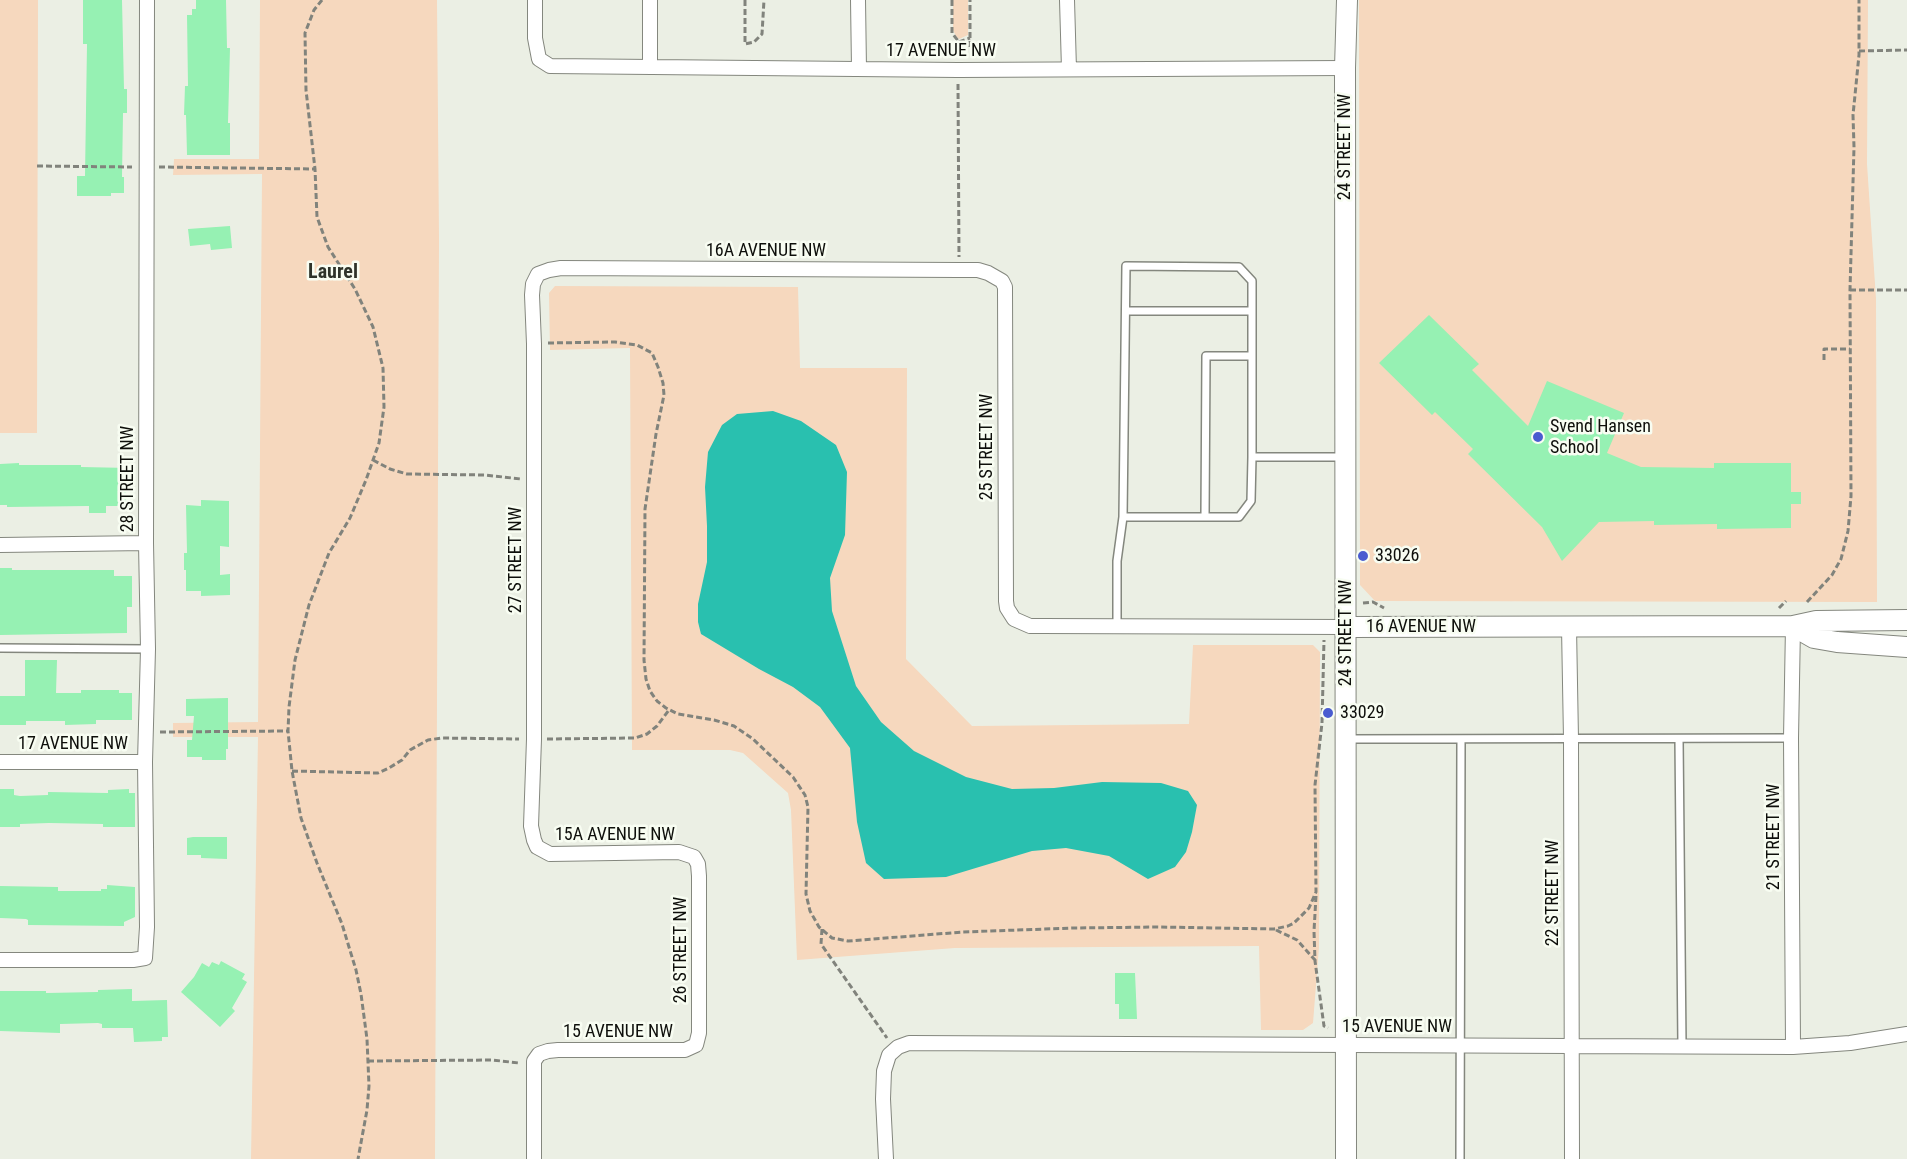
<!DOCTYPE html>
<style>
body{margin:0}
canvas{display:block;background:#ebefe4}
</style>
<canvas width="1907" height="1159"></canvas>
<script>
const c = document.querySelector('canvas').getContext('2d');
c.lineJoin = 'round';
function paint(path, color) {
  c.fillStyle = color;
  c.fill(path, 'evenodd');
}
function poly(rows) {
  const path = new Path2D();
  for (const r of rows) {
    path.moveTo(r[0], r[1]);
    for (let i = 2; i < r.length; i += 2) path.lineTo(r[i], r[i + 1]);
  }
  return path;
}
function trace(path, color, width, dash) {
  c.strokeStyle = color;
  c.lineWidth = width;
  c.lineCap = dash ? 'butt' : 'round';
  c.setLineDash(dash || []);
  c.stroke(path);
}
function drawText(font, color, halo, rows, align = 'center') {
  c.font = font + ' "Roboto Condensed",sans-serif';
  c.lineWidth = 5;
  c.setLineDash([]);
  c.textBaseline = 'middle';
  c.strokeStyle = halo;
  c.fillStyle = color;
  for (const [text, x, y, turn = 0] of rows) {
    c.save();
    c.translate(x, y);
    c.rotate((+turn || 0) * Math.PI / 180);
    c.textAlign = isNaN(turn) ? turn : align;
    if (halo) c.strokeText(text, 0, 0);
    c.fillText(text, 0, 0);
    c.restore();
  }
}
const green = poly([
 [0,0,38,0,37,433,0,433],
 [260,0,437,0,439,240,435,1159,251,1159,258,737,173,737,173,723,258,722,262,174,173,175,174,159,259,159],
 [953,0,968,0,968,35,959,39,956,36,953,30],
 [1359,0,1868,0,1867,164,1876,299,1877,602,1375,601,1360,585],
 [555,286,798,287,800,368,907,368,906,659,972,726,1189,724,1193,645,1313,645,1320,652,1319,947,1313,1023,1303,1030,1261,1030,1259,946,955,948,797,960,791,810,788,793,743,753,730,750,632,750,630,348,550,350,549,293]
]);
const water = poly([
 [773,411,801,421,836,445,847,472,845,535,830,578,832,611,856,686,881,722,914,751,966,777,1012,789,1054,788,1102,782,1161,783,1188,791,1197,805,1192,832,1186,852,1175,867,1148,879,1109,856,1066,848,1032,851,946,877,884,879,866,863,857,822,850,748,820,707,793,687,759,669,701,634,698,622,698,604,707,562,707,526,705,487,708,452,722,425,737,414]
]);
const building = poly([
 [83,0,122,0,124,89,127,89,127,113,123,113,122,177,124,177,124,193,111,193,111,196,77,196,77,176,85,176,87,44,83,44],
 [196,0,226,0,227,48,230,48,228,123,230,123,230,155,187,155,186,115,184,115,185,86,188,86,187,15,192,15,192,9,196,9],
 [230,226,232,248,211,250,210,244,190,246,188,229],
 [1429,315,1479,364,1472,370,1528,426,1547,381,1624,413,1607,453,1641,467,1714,468,1714,463,1791,463,1791,492,1801,492,1801,504,1791,504,1791,528,1717,529,1717,524,1654,525,1654,521,1599,522,1562,561,1542,527,1468,454,1473,449,1435,412,1432,415,1379,363],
 [19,463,19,465,81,465,81,467,130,468,131,492,126,492,126,506,106,506,106,513,89,513,89,506,7,507,7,505,0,505,0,464],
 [201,500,229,501,229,547,220,546,220,575,230,574,230,595,201,596,201,591,186,591,186,570,184,570,184,553,187,553,186,505,201,506],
 [0,568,12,568,12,570,114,570,114,576,132,576,132,607,127,607,127,633,0,635],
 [25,660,57,660,56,693,81,693,81,690,119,690,119,693,132,693,132,720,96,720,96,724,65,725,65,721,26,721,26,725,0,725,0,696,25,696],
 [228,698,228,749,226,749,226,760,202,760,202,757,187,757,187,740,192,740,194,716,186,716,186,699],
 [0,789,14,789,14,795,20,796,48,795,48,792,108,793,108,790,129,789,129,793,135,793,135,827,103,827,103,824,49,823,20,824,20,827,0,827],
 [193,837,227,837,227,859,201,858,201,855,187,855,187,838],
 [107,885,135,887,135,917,124,922,124,926,28,925,28,920,26,919,0,918,0,886,58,887,58,891,101,891,101,889,107,889],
 [221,961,245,974,242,979,247,982,232,1008,235,1011,220,1027,181,992,194,977,202,963,209,967,212,962,219,965],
 [1115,973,1135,973,1137,1019,1119,1019,1119,1004,1115,1004],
 [132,989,132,1001,167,1000,168,1037,162,1037,162,1041,134,1042,133,1028,102,1028,102,1024,98,1023,60,1024,60,1033,0,1031,0,991,46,991,46,993,98,992,98,990]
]);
const path = poly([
 [322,0,314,10,305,33,306,90,315,169,317,217,328,247,355,289,373,327,383,368,384,407,379,443,366,480,350,518,329,553,309,605,295,660,289,707,288,731,292,771,301,818,317,863,342,924,356,970,361,994,367,1039,369,1086,367,1110,358,1159],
 [745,0,745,44,754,42,762,34,764,0],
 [952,0,952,33,959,42,958,54],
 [959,42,970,38],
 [970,47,970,0],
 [1859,51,1907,50],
 [958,84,959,257],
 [37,166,132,167],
 [159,167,315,169],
 [1850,290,1907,290],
 [548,343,615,342,637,345,652,353,658,367,663,383,664,395,656,434,645,509,644,660,646,679,650,691,657,701,666,708,678,714,714,720,734,726,753,739,793,777,805,795,808,807,806,894,810,911,819,927,832,938,848,941,963,932,1074,928,1158,927,1274,929,1288,926,1294,923,1309,908,1316,892,1315,785,1322,723,1324,640],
 [1824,360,1824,349,1850,349],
 [373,460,390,469,407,474,485,475,521,479],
 [1807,602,1832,575,1841,559,1848,531,1851,496,1850,290,1854,147,1853,115,1859,55,1859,0],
 [1363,603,1373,602,1384,608],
 [1779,608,1786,601],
 [160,732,288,731],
 [547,739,635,738,647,734,657,726,669,710],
 [292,771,378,773,389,768,402,760,410,750,428,740,442,738,519,739],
 [1316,896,1314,931,1315,961,1324,1026,1328,1028],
 [822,929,821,944,887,1038],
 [1276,930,1297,940,1315,960],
 [368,1061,492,1060,519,1063]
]);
const lane = poly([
 [1126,311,1252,311],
 [1123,517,1239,517,1251,501,1252,457],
 [1205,517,1206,356,1252,356],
 [1117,626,1117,561,1123,517,1126,266,1239,267,1252,281,1252,457,1343,457],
 [0,648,148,649],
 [1348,739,1791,738],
 [1679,739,1682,1046],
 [1460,1159,1461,740]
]);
const street = poly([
 [535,0,535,38,539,59,550,66,958,70,1345,68],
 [858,0,859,68],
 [1067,0,1069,69],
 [650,66,650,0],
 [0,545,146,543],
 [1569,627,1571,739,1572,1159],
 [0,762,145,762],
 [0,960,133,960,145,958,147,927,145,762,148,649,146,543,147,0],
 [1793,1047,1791,738,1793,626],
 [534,1159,534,1061,539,1054,548,1051,558,1050,685,1050,696,1045,699,1033,699,876,698,864,694,857,679,852,550,854,537,847,534,840,531,826,534,739,534,344,532,295,533,284,538,274,549,270,561,268,959,270,978,270,988,273,1002,281,1005,287,1006,601,1007,608,1014,619,1030,626,1041,626,1346,627],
 [886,1159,883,1099,884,1071,889,1055,898,1047,909,1043,1793,1047,1850,1043,1907,1034]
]);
const secondary = poly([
 [1793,626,1814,638,1837,642,1907,647],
 [1346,627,1793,626,1816,621,1907,620],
 [1346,1159,1345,68,1347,0]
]);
const markers = [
 [1538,437,6,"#4a5cd0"],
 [1363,556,6,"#4a5cd0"],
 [1328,713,6,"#4a5cd0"]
];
const streetNames = [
 ["17 AVENUE NW",941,51],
 ["24 STREET NW",1345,147,-90],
 ["16A AVENUE NW",766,251],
 ["25 STREET NW",987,447,-90],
 ["28 STREET NW",128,479,-90],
 ["27 STREET NW",516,560,-90],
 ["16 AVENUE NW",1421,627],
 ["24 STREET NW",1346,633,-90],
 ["17 AVENUE NW",73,744],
 ["15A AVENUE NW",615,835],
 ["21 STREET NW",1774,837,-90],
 ["22 STREET NW",1553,893,-90],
 ["26 STREET NW",681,950,-90],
 ["15 AVENUE NW",1397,1027],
 ["15 AVENUE NW",618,1032]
];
const poiNames = [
 ["Svend Hansen",1550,427],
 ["School",1550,448],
 ["33026",1375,556],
 ["33029",1340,713]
];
const neighbourhoodNames = [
 ["Laurel",333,273]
];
paint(green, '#f6d8be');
paint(water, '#29c0af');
paint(building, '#96f1b3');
trace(lane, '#84877e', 10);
trace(street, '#84877e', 16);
trace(secondary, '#84877e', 22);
trace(path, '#81837c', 3, [6, 3]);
trace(lane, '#fff', 7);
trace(street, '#fff', 14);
trace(secondary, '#fff', 20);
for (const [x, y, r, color] of markers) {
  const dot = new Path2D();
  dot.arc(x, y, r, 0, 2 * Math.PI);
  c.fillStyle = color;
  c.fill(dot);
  trace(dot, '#f8fdf2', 2);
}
drawText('18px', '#0e0f0b', '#f8fdf2', streetNames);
drawText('18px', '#0e0f0b', '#f8fdf2', poiNames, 'left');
drawText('bold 20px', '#2f332a', '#f8fdf2', neighbourhoodNames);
</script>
